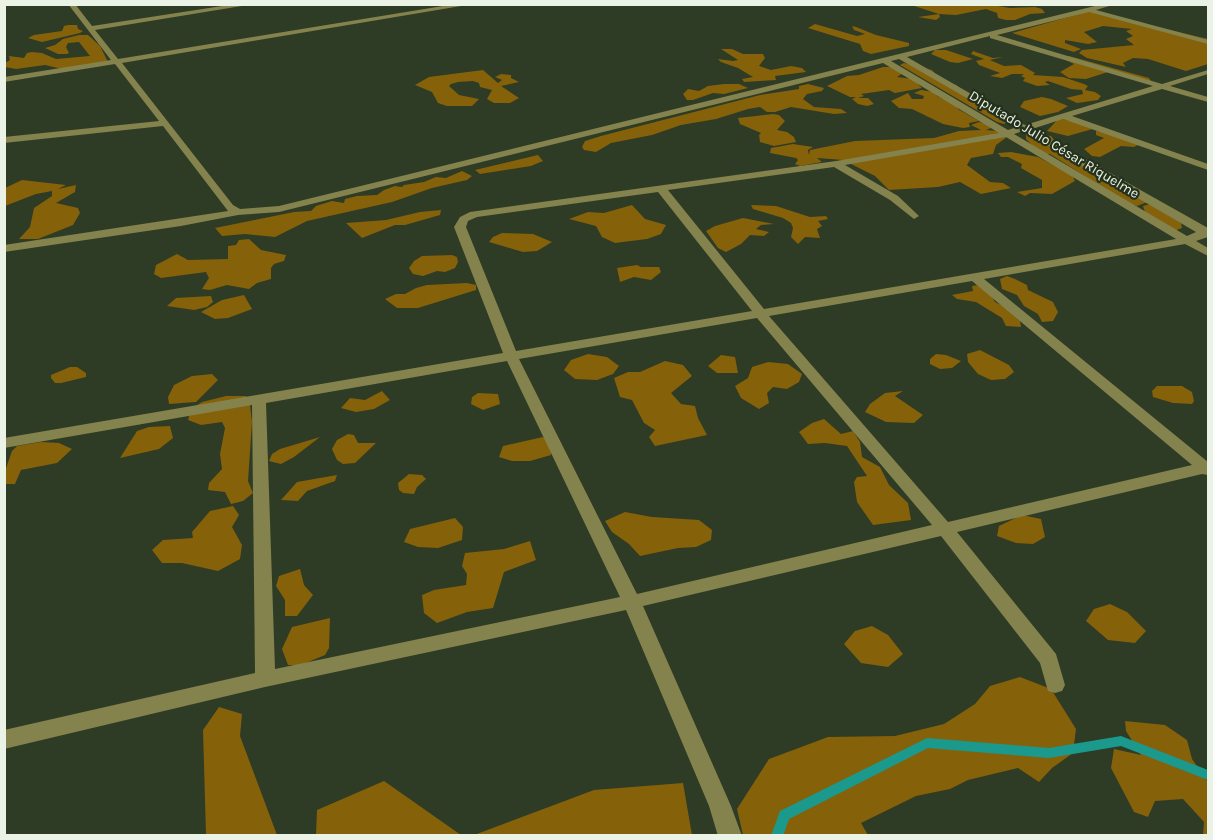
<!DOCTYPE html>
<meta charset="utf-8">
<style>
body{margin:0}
#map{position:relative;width:1213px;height:840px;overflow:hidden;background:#2e3b25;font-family:Karla,sans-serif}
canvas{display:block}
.frame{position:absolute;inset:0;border:6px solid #eaf3e5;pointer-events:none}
</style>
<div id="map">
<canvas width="1213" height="840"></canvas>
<div class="frame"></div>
</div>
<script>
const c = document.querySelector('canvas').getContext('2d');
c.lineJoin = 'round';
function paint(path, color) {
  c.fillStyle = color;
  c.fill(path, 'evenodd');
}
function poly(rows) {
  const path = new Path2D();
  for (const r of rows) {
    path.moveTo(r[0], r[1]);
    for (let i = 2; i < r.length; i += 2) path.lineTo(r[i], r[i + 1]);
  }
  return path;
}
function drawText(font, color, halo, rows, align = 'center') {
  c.font = font + ' Karla,sans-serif';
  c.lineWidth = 4.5;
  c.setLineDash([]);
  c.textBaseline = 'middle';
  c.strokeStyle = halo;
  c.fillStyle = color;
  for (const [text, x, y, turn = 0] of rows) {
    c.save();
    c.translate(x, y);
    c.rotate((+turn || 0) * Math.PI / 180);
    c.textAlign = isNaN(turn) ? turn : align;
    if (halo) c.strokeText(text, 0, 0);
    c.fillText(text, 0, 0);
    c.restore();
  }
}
const forest = poly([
 [911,5,992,5,1010,8,1035,7,1042,9,1045,13,1030,14,1015,20,1006,20,998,18,997,13,986,9,956,15,939,14,940,17,936,20,918,17,939,14],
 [1086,12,1094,12,1208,39,1208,64,1186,71,1148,59,1133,58,1123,63,1126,67,1087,58,1079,53,1082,50,1134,45,1126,39,1133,36,1126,31,1132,29,1103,26,1084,32,1097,42,1088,44,1065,40,1065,43,1081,49,1074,52,1012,33],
 [815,24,857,36,865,34,854,30,852,26,856,27,876,35,909,43,909,46,871,54,863,51,860,44,808,28],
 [68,25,77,25,78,29,83,31,80,33,42,42,28,38,34,35,62,31,64,26],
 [79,35,88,35,100,46,108,62,62,69,45,65,16,69,5,67,5,63,10,60,9,56,24,58,27,53,32,52,42,53,56,59,90,56,79,42,68,43,66,47,69,53,67,54,58,54,45,48,55,45,63,39],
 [721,49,732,49,743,54,763,54,765,58,759,66,771,70,791,66,802,68,806,72,775,76,776,80,744,82,742,79,753,77,738,68,721,62,718,59,733,61,738,60],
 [935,50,946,50,973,59,958,63,950,62,931,54],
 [973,51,993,58,1003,57,990,60,1004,66,1021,65,1035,73,1033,75,1063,77,1084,84,1088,86,1085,90,1095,92,1101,96,1098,100,1077,103,1066,98,1083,94,1082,90,1071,89,1048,81,1045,82,1050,85,1037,86,1023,81,1025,78,1021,76,1024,74,1012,74,1002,78,990,76,1000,73,979,65,976,61,984,59,971,54],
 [1069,56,1149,78,1151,81,1108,72,1086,79,1069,78,1060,72,1074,64,1064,59],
 [904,63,932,70,943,83,957,85,957,88,1012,120,1004,124,997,122,900,65],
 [883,67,891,67,903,73,897,77,913,79,922,88,895,93,889,90,861,94,864,96,858,98,868,98,874,104,867,106,858,104,852,99,856,97,850,97,827,86,847,76,859,75],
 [483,70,498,83,502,80,495,77,501,74,511,75,511,78,519,82,501,86,519,98,510,103,494,103,487,99,492,90,480,87,479,83,473,81,458,82,451,84,449,86,459,95,479,99,472,106,447,106,438,103,432,92,415,85,429,77],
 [724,84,739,84,748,88,724,94,713,93,693,100,687,100,683,94,688,89,699,91,708,86],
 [808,84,824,88,822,91,807,94,803,99,814,107,841,109,847,113,834,114,791,107,775,112,767,112,760,107,748,109,716,119,681,125,652,135,611,143,596,152,584,150,582,147,585,141,601,136,760,95,799,89,799,86],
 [921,90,934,92,937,96,958,106,958,109,979,121,969,123,970,127,963,128,943,124,912,109,899,108,891,101,908,93,912,99,923,99,924,96,914,93],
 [1042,97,1051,99,1068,106,1058,112,1040,116,1020,107,1024,101],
 [773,114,779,115,785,121,777,130,787,132,794,137,796,142,774,146,760,142,759,135,761,133,740,124,738,118],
 [1059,118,1096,128,1068,136,1047,131],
 [979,122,988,124,991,128,986,130,997,131,1007,137,996,145,993,154,971,158,967,165,990,182,1003,183,1011,188,981,194,960,182,938,187,889,190,875,176,843,160,817,158,822,162,800,166,795,164,798,160,796,158,770,153,771,148,793,144,813,147,808,150,809,155,810,150,855,141,934,138,959,131,981,130,971,125],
 [1096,131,1111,132,1141,143,1134,147,1121,146,1100,157,1092,156,1084,149,1104,138,1096,135],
 [1026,132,1051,136,1063,151,1150,201,1137,206,1122,201,1112,193,1050,154,1040,154,1026,139],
 [1011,152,1038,157,1072,175,1075,181,1052,194,1030,193,1025,196,1017,192,1042,188,1042,180,1021,168,1022,164,1008,157,1001,157,998,153],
 [538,155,543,161,531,166,480,174,475,170],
 [462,171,472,176,467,180,432,188,392,202,307,221,275,237,245,234,222,236,215,228,294,212,311,211,316,206,332,201,344,203,345,199,357,196,377,195,384,190,395,186,402,187,404,185,424,182,436,177,446,178],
 [22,180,66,185,58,189,76,185,75,192,56,203,78,208,80,213,73,225,38,239,19,239,30,227,34,208,52,196,52,191,36,194,5,206,5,188],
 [1150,204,1181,223,1182,228,1174,231,1145,212,1143,206],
 [632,205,645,219,666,225,661,234,647,239,615,243,602,237,596,226,569,219,588,212,604,213],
 [751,205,776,206,810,217,826,216,828,219,818,221,822,226,817,229,820,238,805,237,798,244,791,237,793,228,791,223,783,218,753,209],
 [441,210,440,215,405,225,395,225,362,238,346,223,386,220,420,212],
 [743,218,774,224,761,225,756,229,769,232,764,236,750,235,741,244,726,252,718,248,706,231,715,226],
 [502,233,533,234,552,242,537,251,523,252,489,242,493,237],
 [249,239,261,250,286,255,284,261,274,264,271,268,271,279,257,283,249,289,227,285,210,290,202,289,209,278,206,272,161,278,154,274,156,265,177,254,188,260,228,259,228,246,236,245,239,240],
 [452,255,457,257,458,262,455,268,445,272,437,271,423,276,413,274,409,268,414,261,422,256],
 [637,265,641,267,659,267,661,272,651,280,634,277,620,282,617,268],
 [1007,276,1015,279,1027,285,1028,290,1053,302,1058,312,1053,321,1042,322,1038,314,1024,306,1017,295,1002,289,1000,279],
 [467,283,476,285,476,290,418,308,397,308,385,299,396,294,405,294,416,288,427,285],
 [984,284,995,302,1005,307,1020,321,1021,327,1006,326,1002,318,976,302,957,299,952,295,973,291,972,286],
 [244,295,252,309,228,318,215,319,201,312,222,300],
 [211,296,213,302,207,307,194,310,167,306,176,298],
 [980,350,1009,365,1014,372,1005,379,991,380,978,374,968,362,967,354],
 [588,354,607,357,619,366,613,374,597,380,575,379,564,370,571,360],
 [936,354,946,355,961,361,952,368,940,369,930,364,930,359],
 [721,355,735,357,738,373,717,373,708,366],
 [665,361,683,365,692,376,671,393,681,404,695,406,698,418,707,435,655,446,649,437,655,430,644,423,632,400,620,397,614,378,628,372,640,372],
 [768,362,788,364,802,374,799,382,787,389,773,387,767,393,769,403,759,409,741,398,735,386,748,378,752,367],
 [70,367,77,367,86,373,86,377,61,383,55,383,51,378,51,375],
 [212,374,218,380,196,402,169,404,168,397,174,385,192,376],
 [1157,386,1182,386,1192,392,1194,401,1192,404,1173,403,1153,397,1152,391],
 [382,391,390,400,374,409,356,412,341,408,350,398,365,400],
 [903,391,895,396,923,415,914,423,886,422,865,412,870,404,885,393],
 [478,393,498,394,500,404,483,410,471,404,472,397],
 [226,396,246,396,250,405,252,422,248,481,253,493,243,501,231,504,225,492,208,490,209,483,222,469,220,454,225,428,222,422,201,425,188,420,191,409,202,402],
 [824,419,841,434,853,431,860,442,862,457,880,467,889,485,908,503,911,520,873,525,857,502,854,482,857,477,867,476,847,446,825,443,808,444,799,432,812,423],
 [170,426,173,438,159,449,120,458,137,431,149,427],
 [348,434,354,435,358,443,376,443,355,463,343,464,337,460,332,449,337,440],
 [320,437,294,457,281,464,269,461,272,454,280,449],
 [543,437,551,444,551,455,530,461,512,461,499,457,503,446],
 [41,442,59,443,72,449,57,463,21,470,15,484,5,484,5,471,12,451,17,446],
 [409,474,422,475,426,479,417,487,414,494,403,493,399,490,398,483],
 [337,475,335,481,307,491,298,501,281,500,297,482],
 [233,506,239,515,232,527,242,545,240,559,218,571,182,563,162,563,152,550,163,540,193,538,192,532,210,511],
 [625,512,652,517,699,520,712,530,711,540,696,547,678,548,640,556,629,544,612,532,605,521],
 [1022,515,1041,519,1045,537,1033,544,1016,543,997,536,999,526],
 [455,518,463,527,462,540,438,548,418,547,404,542,410,529],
 [530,541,536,560,504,572,493,608,467,612,437,623,424,613,422,595,434,590,466,585,467,574,462,566,465,553,504,549],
 [300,569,304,585,313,595,297,616,285,616,285,600,276,586,279,576],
 [1110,604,1127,612,1146,631,1135,643,1108,640,1086,621,1094,609],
 [330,618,329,648,325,655,301,665,288,665,282,649,292,627],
 [872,626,888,635,903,654,888,667,861,663,844,644,855,631],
 [1020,677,1051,689,1076,729,1073,753,1052,768,1039,782,1018,768,968,780,950,789,916,796,861,823,868,835,743,835,737,809,769,759,828,737,895,736,944,724,975,704,990,686],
 [219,707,242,714,240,736,277,835,206,835,203,730],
 [1125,721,1165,725,1187,740,1192,759,1208,782,1208,835,1203,835,1204,822,1183,799,1155,801,1148,817,1134,812,1111,768,1114,749,1141,755,1126,731],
 [384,781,461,835,316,835,317,810],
 [683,783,692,835,474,835,594,790]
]);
const stream = poly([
 [1121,736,1208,770,1208,780,1121,746,1049,758,928,748,789,819,783,836,771,836,780,811,927,738,1049,748,1121,736]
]);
const minor = poly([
 [68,4,75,4,92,26,235,4,254,4,95,30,118,59,455,4,473,4,122,63,233,205,240,209,279,206,1103,4,1116,4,1096,10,1208,40,1208,44,1089,12,997,35,1162,84,1208,70,1208,74,1170,86,1208,97,1208,102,1162,89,1072,116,1208,164,1208,170,1063,119,1032,129,1208,228,1208,237,1196,241,1208,248,1208,256,1185,244,984,279,1208,462,1208,475,1202,474,957,532,1056,654,1065,685,1062,691,1055,693,1048,691,1040,663,941,536,643,606,731,806,742,836,718,836,709,806,626,610,265,687,4,749,4,730,255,673,252,405,4,448,4,438,503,353,454,227,460,217,470,212,836,161,999,133,883,63,279,212,238,215,181,226,4,252,4,245,228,211,163,126,4,143,4,137,159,121,115,64,4,82,4,77,111,60,68,4],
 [990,36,990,38,1153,86,1025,125,907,57,990,36],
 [899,59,1017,127,1008,130,891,61,899,59],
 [1023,131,1196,232,1187,236,1014,134,1023,131],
 [1006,137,1176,239,764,309,668,190,834,167,890,200,914,219,919,216,898,196,845,165,1006,137],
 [658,192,752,311,516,351,466,227,468,221,477,217,658,192],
 [972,281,1192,465,948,522,769,316,972,281],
 [757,318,932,525,637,594,519,359,757,318],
 [507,361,620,597,275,669,266,403,507,361]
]);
const farStreetnames = [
 ["Diputado Julio César Riquelme",1054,145,31]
];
paint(forest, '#85610a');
paint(stream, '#1c998d');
paint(minor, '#84824d');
drawText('14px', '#eaf3e5', '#24311c', farStreetnames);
</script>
